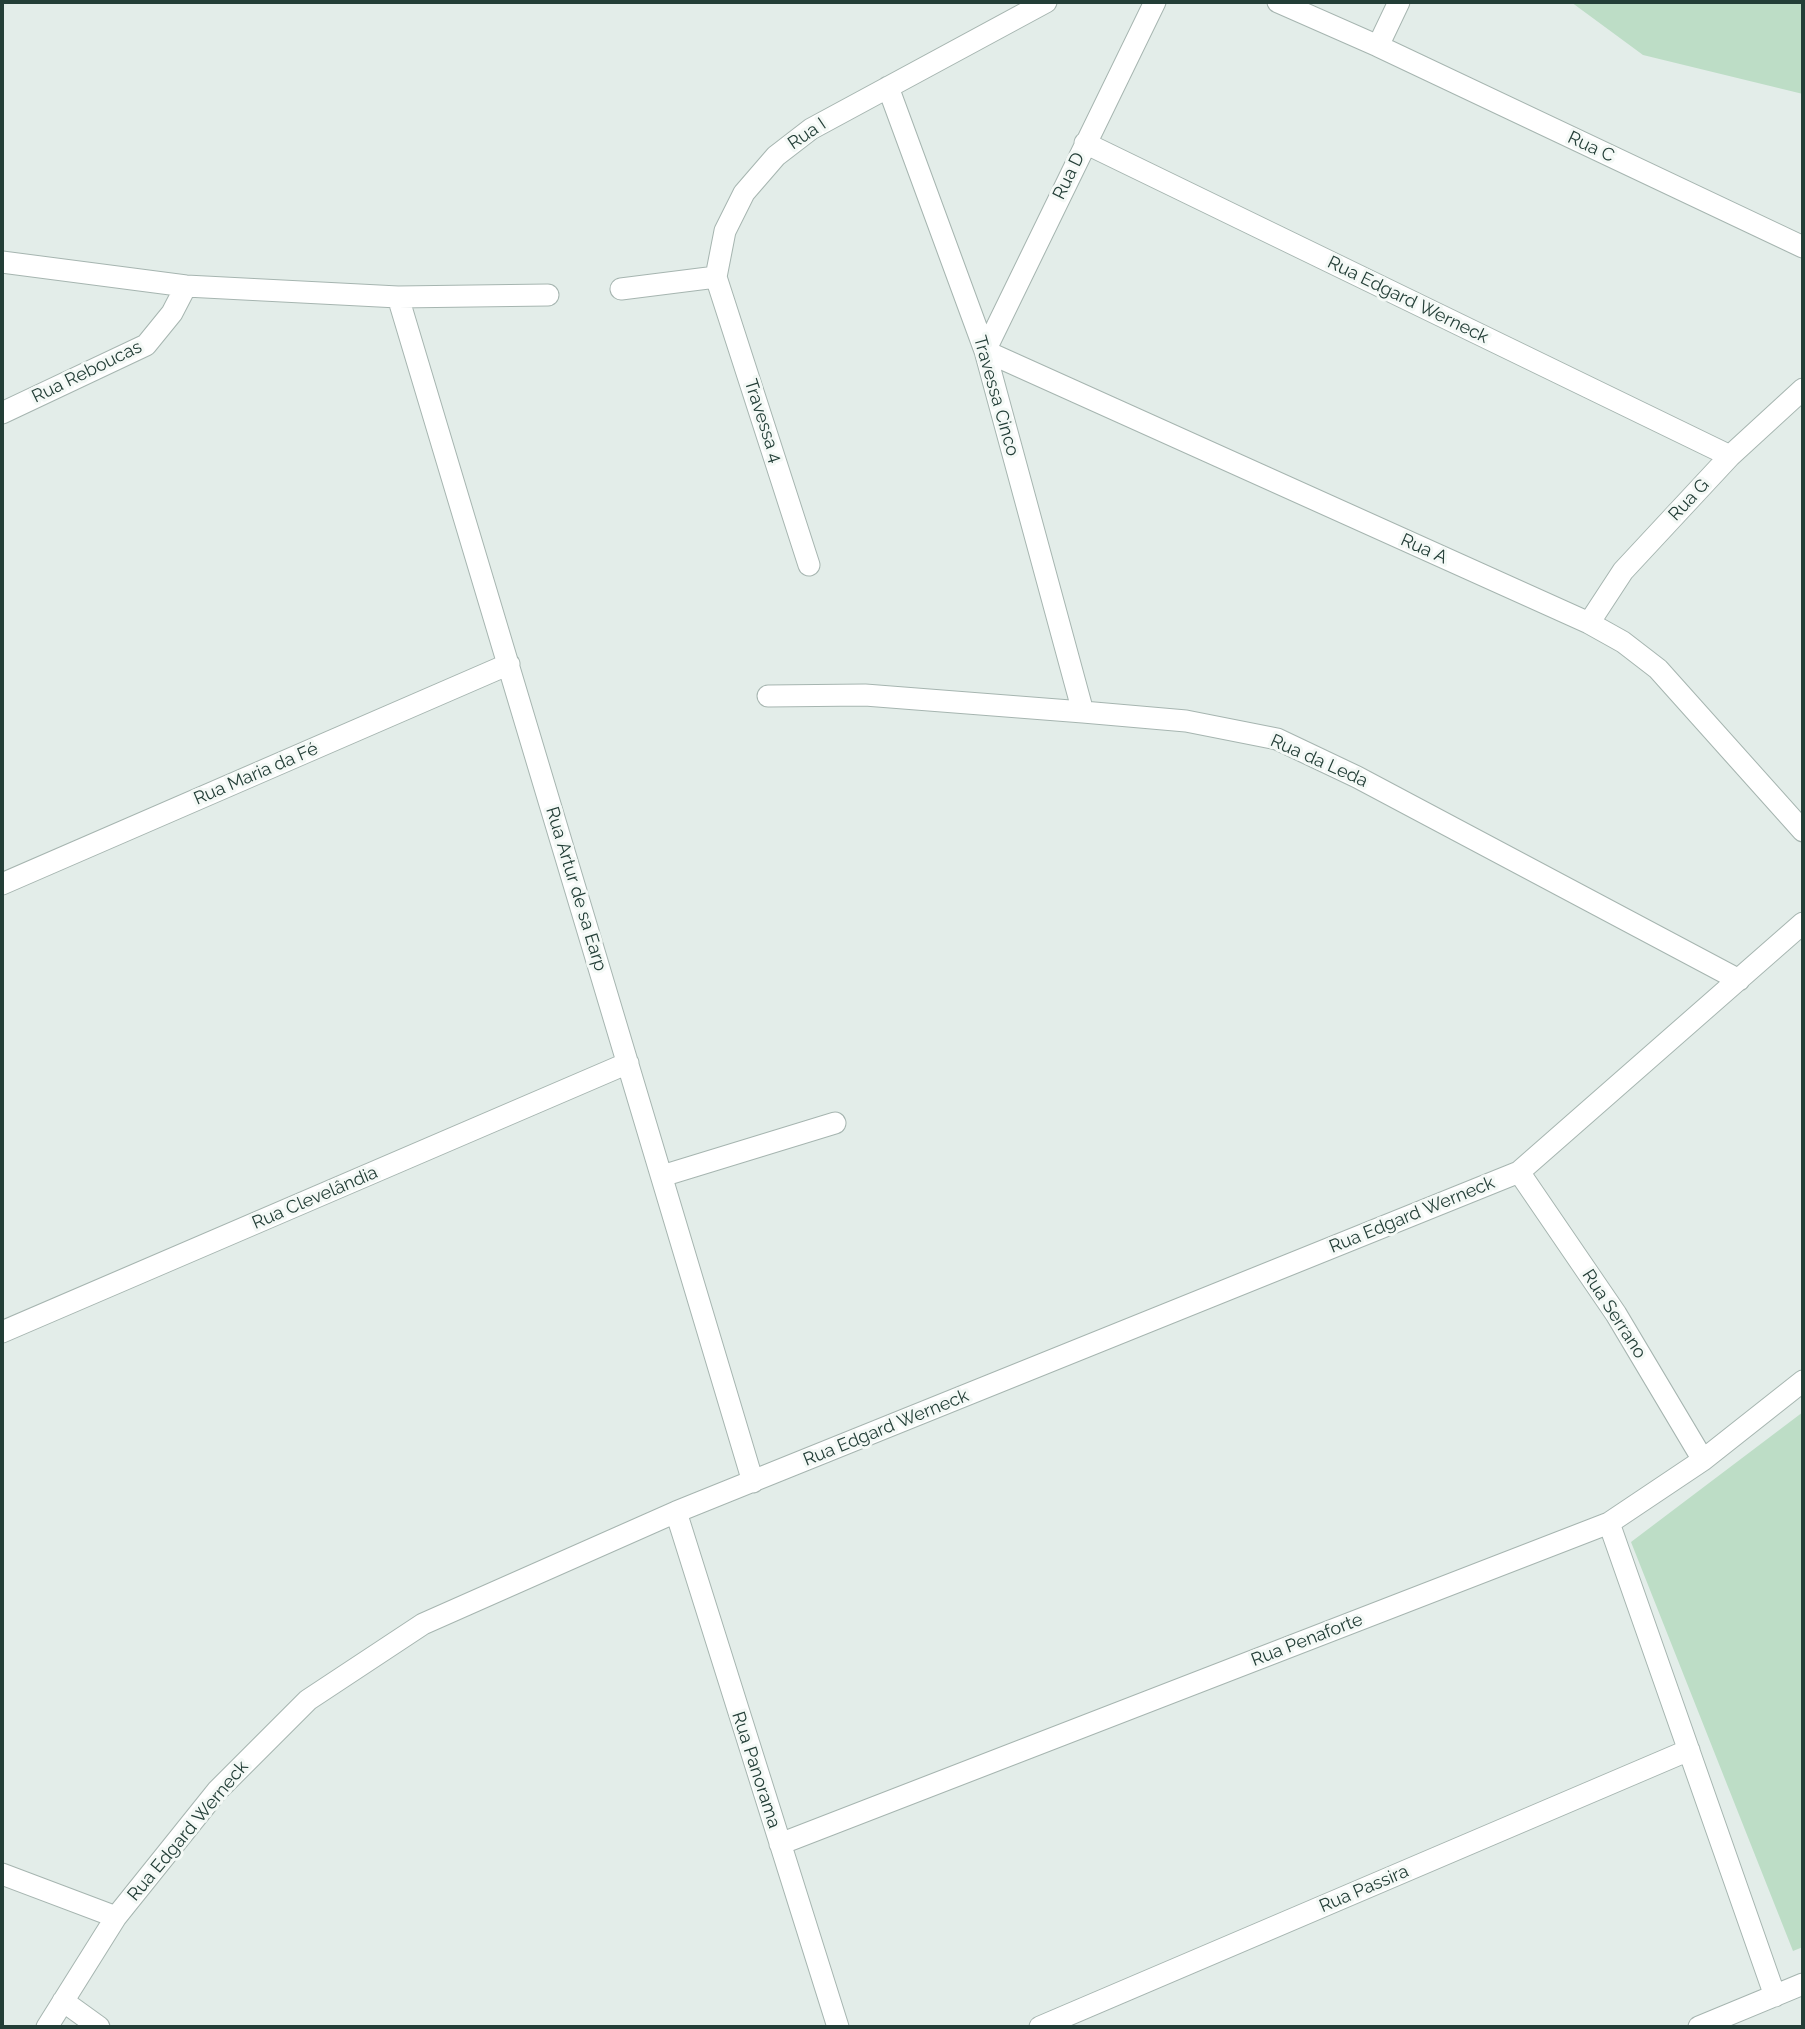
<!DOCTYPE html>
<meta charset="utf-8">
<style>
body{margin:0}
#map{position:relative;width:1805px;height:2029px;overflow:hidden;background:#e3ede9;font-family:Raleway,sans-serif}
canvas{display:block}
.frame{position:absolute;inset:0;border:4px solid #233e37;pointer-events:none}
</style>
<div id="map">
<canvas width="1805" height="2029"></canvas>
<div class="frame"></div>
</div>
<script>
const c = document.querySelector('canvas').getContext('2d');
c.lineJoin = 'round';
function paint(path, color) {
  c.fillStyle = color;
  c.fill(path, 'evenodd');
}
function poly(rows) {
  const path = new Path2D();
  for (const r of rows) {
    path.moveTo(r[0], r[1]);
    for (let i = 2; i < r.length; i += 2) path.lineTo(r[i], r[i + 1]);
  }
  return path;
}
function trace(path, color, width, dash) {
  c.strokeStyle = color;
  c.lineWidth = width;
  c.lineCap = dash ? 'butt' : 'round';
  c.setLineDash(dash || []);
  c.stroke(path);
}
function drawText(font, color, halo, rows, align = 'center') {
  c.font = font + ' Raleway,sans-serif';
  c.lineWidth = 6;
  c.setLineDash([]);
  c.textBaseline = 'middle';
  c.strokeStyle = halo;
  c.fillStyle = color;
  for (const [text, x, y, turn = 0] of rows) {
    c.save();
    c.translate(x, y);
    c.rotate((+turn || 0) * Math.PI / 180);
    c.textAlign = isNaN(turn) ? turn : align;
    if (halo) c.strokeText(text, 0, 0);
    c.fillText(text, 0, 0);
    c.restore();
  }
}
const green = poly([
 [1571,2,1803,2,1803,94,1643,55],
 [1803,1412,1803,1947,1793,1951,1631,1542]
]);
const minor = poly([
 [1155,2,985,351,1589,623,1623,642,1658,669,1803,831],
 [1278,2,1378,46,1803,247],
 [1378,46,1399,2],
 [888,87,985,351,1083,712],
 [1085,143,1730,456],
 [2,262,186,286,398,297,548,295],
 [716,277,809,565],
 [621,289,716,277,725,231,744,193,776,156,811,129,1046,2],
 [398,297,753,1482],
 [2,413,146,345,172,313,186,286],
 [1589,623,1623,571,1730,456,1803,389],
 [768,696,865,695,1083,712,1186,721,1277,739,1357,777,1739,980],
 [2,884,509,664],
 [1519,1172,1616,1314,1703,1460],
 [662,1176,835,1123],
 [2,1332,628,1063],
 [676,1512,838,2027],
 [1609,1523,1775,1996],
 [780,1844,1609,1523,1703,1460,1803,1381],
 [2,1874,116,1917],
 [63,2001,99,2027],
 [47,2027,116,1917,217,1791,308,1700,423,1624,676,1512,1519,1172,1803,923],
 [1040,2027,1689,1750],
 [1699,2027,1803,1984]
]);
const streetNames = [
 ["Rua I",807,134,-34],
 ["Rua C",1591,147,25],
 ["Rua D",1069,176,-64],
 ["Rua Edgard Werneck",1408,300,26],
 ["Rua Reboucas",87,372,-26],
 ["Travessa Cinco",996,396,74],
 ["Travessa 4",763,421,72],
 ["Rua G",1689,500,-47],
 ["Rua A",1424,549,24],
 ["Rua da Leda",1319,761,24],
 ["Rua Maria da Fé",256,774,-23],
 ["Rua Artur de sa Earp",576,889,73],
 ["Rua Clevelândia",315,1198,-23],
 ["Rua Edgard Werneck",1412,1215,-22],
 ["Rua Serrano",1614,1314,57],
 ["Rua Edgard Werneck",886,1428,-22],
 ["Rua Penaforte",1307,1640,-21],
 ["Rua Panorama",756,1770,72],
 ["Rua Edgard Werneck",188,1831,-50],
 ["Rua Passira",1364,1889,-23]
];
paint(green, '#bdddc6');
trace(minor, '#a6b5b0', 23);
trace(minor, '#fff', 21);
drawText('18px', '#233e37', '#f4f9f6', streetNames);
</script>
